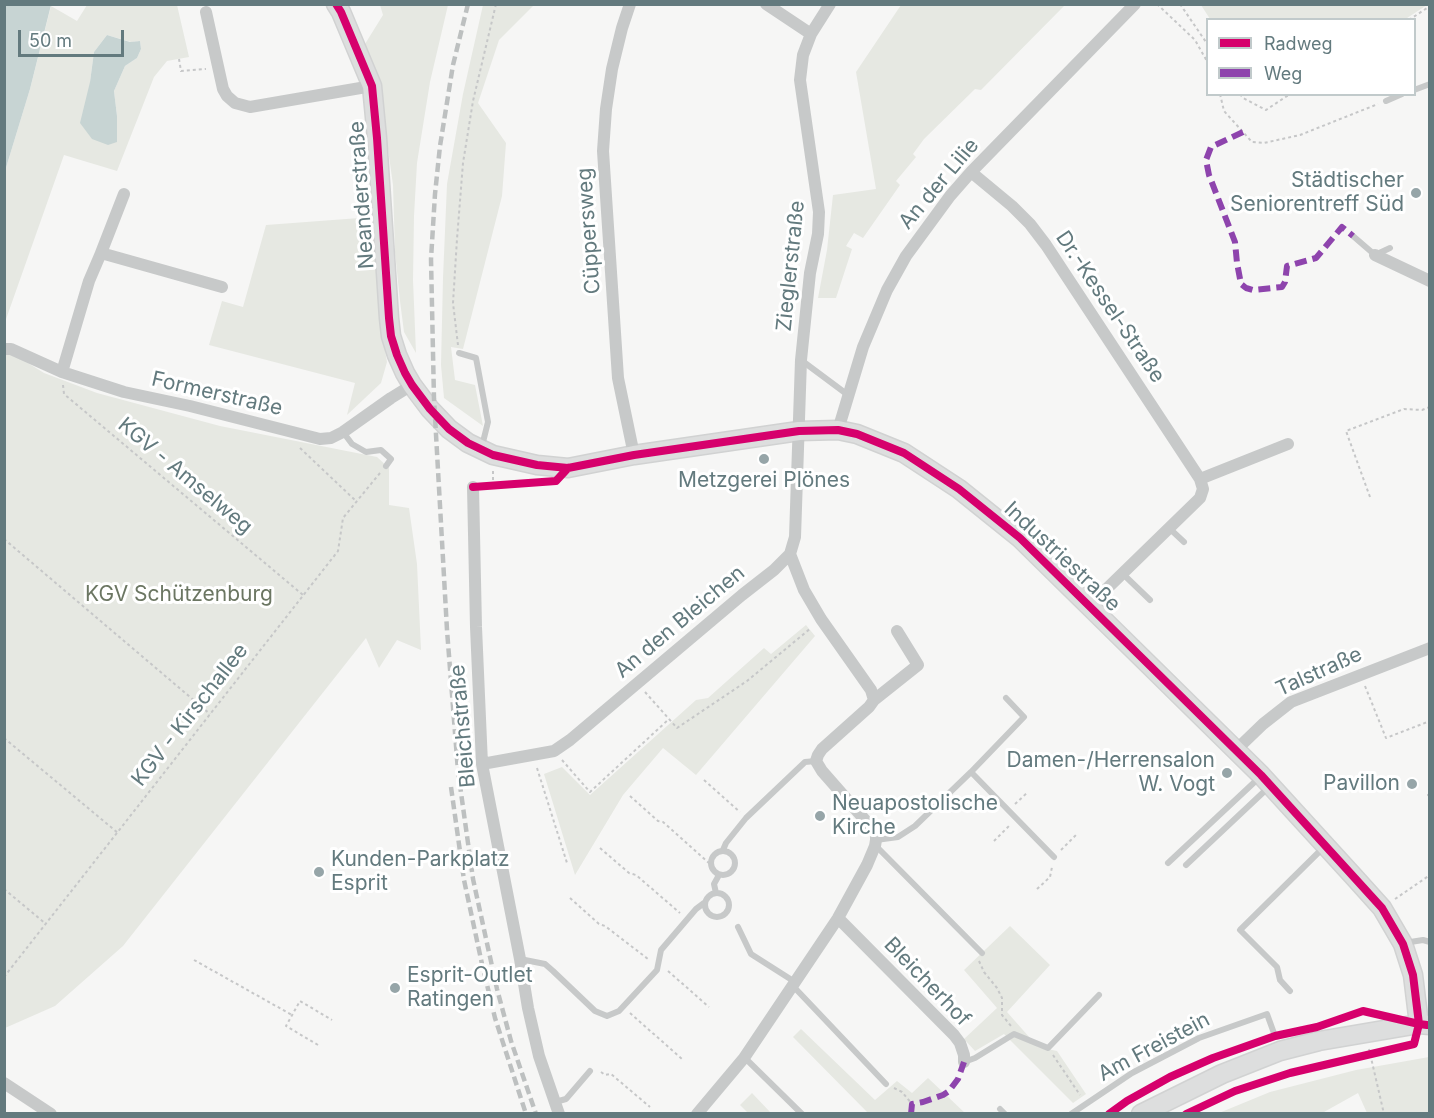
<!DOCTYPE html>
<meta charset="utf-8">
<style>
body{margin:0}
#map{position:relative;width:1434px;height:1118px;overflow:hidden;background:#f6f6f5;font-family:Inter,sans-serif}
canvas{display:block}
.frame{position:absolute;inset:0;border:6px solid #637a7e;pointer-events:none}
.legend{position:absolute;left:1206px;top:18px;width:210px;height:78px;box-sizing:border-box;background:#fff;border:2px solid #c1cacb;margin:0;padding:8px 10px;list-style:none;font-size:18px;color:#637a7e}
.legend li{display:flex;align-items:center;gap:12px;height:30px}
.legend b{width:30px;border:2px solid #c1cacb}
.scale{position:absolute;left:18px;top:30px;width:106px;height:27px;box-sizing:border-box;border:3px solid #637a7e;border-top:0;padding-left:8px;font-size:18px;line-height:21px;white-space:nowrap;color:#637a7e;-webkit-text-stroke:4px #fff;paint-order:stroke}
</style>
<div id="map">
<canvas width="1434" height="1118"></canvas>
<div class="frame"></div>
<ul class="legend">
<li><b style="height:8px;background:#d6006c"></b>Radweg</li>
<li><b style="height:8px;background:#8e44ad"></b>Weg</li>
</ul>
<div class="scale">50 m</div>
</div>
<script>
const c = document.querySelector('canvas').getContext('2d');
c.lineJoin = 'round';
function paint(path, color) {
  c.fillStyle = color;
  c.fill(path, 'evenodd');
}
function poly(rows) {
  const path = new Path2D();
  for (const r of rows) {
    if (r.length === 3) {
      path.moveTo(r[0] + r[2], r[1]);
      path.arc(r[0], r[1], r[2], 0, 2 * Math.PI);
      continue;
    }
    path.moveTo(r[0], r[1]);
    for (let i = 2; i < r.length; i += 2) path.lineTo(r[i], r[i + 1]);
  }
  return path;
}
function trace(path, color, width, dash) {
  c.strokeStyle = color;
  c.lineWidth = width;
  c.lineCap = dash ? 'butt' : 'round';
  c.setLineDash(dash || []);
  c.stroke(path);
}
function drawText(font, color, halo, rows, align = 'center') {
  c.font = font + ' Inter,sans-serif';
  c.lineWidth = 6;
  c.setLineDash([]);
  c.textBaseline = 'middle';
  c.strokeStyle = halo;
  c.fillStyle = color;
  for (const [text, x, y, turn = 0] of rows) {
    c.save();
    c.translate(x, y);
    c.rotate((+turn || 0) * Math.PI / 180);
    c.textAlign = isNaN(turn) ? turn : align;
    if (halo) c.strokeText(text, 0, 0);
    c.fillText(text, 0, 0);
    c.restore();
  }
}
const green = poly([
 [87,5,177,5,189,57,167,61,154,77,117,171,64,155,5,322,5,171,30,89,51,6,77,21],
 [107,35,131,42,140,41,141,49,137,58,125,66,114,91,117,116,117,141,90,82,94,52],
 [380,5,448,5,430,82,417,163,414,216,413,280,416,353,404,332,400,301,395,252,393,185,379,84,365,44,383,15],
 [483,5,534,5,499,40,478,103,506,143,502,196,463,349,451,347,455,380,475,385,483,426,444,398,441,365,443,278,447,184,463,94],
 [901,5,1065,5,981,90,975,89,924,139,913,154,916,157,896,181,900,185,863,238,854,233,846,246,852,249,836,298,818,298,827,250,833,195,876,189,856,72],
 [1201,5,1427,5,1404,20,1210,19],
 [373,217,380,320,387,362,381,383,347,415,355,383,209,345,222,301,243,307,266,225],
 [7,353,20,358,44,373,97,393,220,426,377,457,389,468,389,505,409,508,417,564,421,650,397,640,379,668,366,638,123,946,55,1006,5,1028,5,354],
 [806,625,815,636,696,775,663,748,623,795,575,875,544,774,562,767,590,795,696,700,708,698,764,648,771,654],
 [1010,926,1050,965,1007,1012,1038,1047,1057,1051,1086,1094,1073,1103,1004,1034,975,1051,964,1039,997,1008,964,970],
 [801,1029,875,1100,897,1081,912,1093,928,1078,965,1113,868,1113,793,1037],
 [1429,1057,1429,1113,1367,1113,1358,1093,1324,1112,1219,1113,1270,1092,1356,1070],
 [752,1093,771,1113,748,1113,740,1105]
]);
const water = poly([
 [5,4,51,5,30,89,5,171],
 [107,35,130,42,140,41,141,49,137,58,125,66,114,91,117,116,117,142,108,145,92,139,80,123,90,82,94,52]
]);
const path = poly([
 [1157,4,1195,40,1208,63],
 [1180,4,1208,45],
 [1409,20,1430,6],
 [179,59,181,71,206,69],
 [1220,94,1224,111,1252,142,1264,143,1300,135,1378,104],
 [1240,94,1243,98,1266,110,1290,94],
 [458,345,453,303,457,239,463,163,473,101,496,4],
 [63,385,64,394,303,595],
 [300,448,357,502],
 [493,486,493,471],
 [1370,497,1346,431,1404,409,1422,410,1430,407],
 [4,539,210,714],
 [1365,686,1386,738,1430,721],
 [645,692,677,728,747,681,811,628],
 [4,738,118,833],
 [562,760,590,792,669,719],
 [537,768,567,863],
 [704,780,740,812],
 [1430,794,1428,795,1430,798],
 [630,796,658,821,663,822,711,865],
 [1015,804,1028,792],
 [994,841,1010,825],
 [600,848,629,873,636,875,680,913],
 [1061,850,1076,835],
 [4,889,46,924],
 [1037,889,1050,877,1052,867],
 [570,898,599,924,605,926,648,959],
 [1395,899,1430,875],
 [194,960,292,1015],
 [979,961,984,972,997,988,1002,998,1002,1015,1011,1026],
 [668,971,709,1007],
 [4,977,338,551,343,518,380,473],
 [630,1013,682,1059],
 [318,1045,286,1026,300,1001,332,1020],
 [1369,1049,1384,1114],
 [1053,1055,1080,1095],
 [601,1072,605,1075,611,1074,650,1107],
 [894,1088,902,1092,912,1104]
]);
const lane = poly([
 [1414,90,1430,84],
 [1386,101,1402,94],
 [1353,236,1375,255,1390,248],
 [459,353,476,358,488,422,482,446],
 [801,360,848,395],
 [343,432,352,444,366,452,381,450,391,459,386,466],
 [1169,528,1184,542],
 [1123,574,1150,600],
 [971,772,1054,857],
 [876,840,898,837,915,826,971,772,1024,717,1006,698],
 [876,846,982,953],
 [723,850,726,843,746,818,805,762,816,761],
 [723,863,12],
 [1168,863,1261,776],
 [1186,865,1270,786],
 [717,905,12],
 [716,893,714,884,719,875],
 [738,927,751,954,795,982],
 [1404,943,1423,940,1430,942],
 [520,959,545,964,553,971,595,1011,607,1016,619,1011,657,970,661,950,696,909,704,903],
 [793,986,886,1084],
 [1290,991,1280,980,1277,967,1240,930,1323,848],
 [745,1058,802,1114],
 [964,1062,975,1058,1014,1034,1048,1048,1099,995],
 [555,1102,566,1099,590,1071],
 [1000,1109,1005,1114],
 [1071,1114,1132,1073,1199,1038,1267,1014,1275,1036]
]);
const street = poly([
 [630,4,622,28,612,69,606,109,603,151,618,378,634,455],
 [766,4,811,34],
 [206,12,223,89,227,96,235,103,250,107,372,86],
 [971,172,1012,206,1030,224,1046,245,1200,479,1203,489,1200,498,1089,606],
 [101,253,124,194],
 [1375,255,1430,281],
 [4,349,11,349,62,372,124,392,190,406,320,439,331,438,343,432,391,398,412,385],
 [62,372,89,281,101,253,222,287],
 [838,430,863,347,887,290,906,256,950,196,971,172,1135,4],
 [1200,479,1288,444],
 [473,487,476,627,482,764,520,959,528,1008,539,1056,559,1114],
 [874,700,918,665,897,631],
 [1236,750,1263,724,1291,702,1430,648],
 [482,764,554,751,570,740,742,595,774,570,790,554,795,537,801,360,810,273,818,234,819,212,800,80,803,55,811,34,830,4],
 [838,918,954,1035,960,1043,964,1055,964,1062],
 [4,1083,51,1114],
 [697,1114,744,1058,838,918,867,865,875,846,876,840,876,834,872,828,822,771,816,761,818,755,822,749,869,707,874,700,871,690,821,619,804,590,790,554]
]);
const secondary = poly([
 [336,4,341,12,372,86,377,138,389,318,391,336,397,355,405,373,412,385,430,409,449,429,468,443,493,455,537,465,568,468,634,455,799,431,838,430,857,434,904,453,959,489,1020,538,1261,775,1355,878,1382,908,1403,944,1413,975,1419,1024],
 [1141,1114,1222,1074,1280,1051,1319,1041,1419,1024,1430,1025]
]);
const rail = poly([
 [468,4,453,65,440,146,435,194,431,259,434,399,447,630,458,771,473,879,497,989,511,1041,536,1114],
 [451,787,464,880,482,964,495,1018,526,1114]
]);
const quiet = poly([
 [1243,132,1211,147,1206,160,1209,175,1235,242,1237,263,1241,284,1246,288,1253,290,1282,287,1285,282,1287,266,1316,258,1342,227,1353,236],
 [911,1114,912,1104,923,1102,943,1095,949,1091,958,1079,964,1062]
]);
const cycleway = poly([
 [336,4,341,12,372,86,377,138,389,318,391,336,397,355,405,373,412,385,430,409,449,429,468,443,493,455,537,465,568,468,634,455,799,431,838,430,857,434,904,453,959,489,1020,538,1261,775,1382,908,1403,944,1413,975,1419,1024,1414,1044,1290,1073,1235,1091,1186,1114],
 [473,487,556,481,568,468],
 [1109,1114,1127,1101,1170,1077,1213,1058,1275,1036,1317,1027,1363,1011,1419,1024,1427,1025]
]);
const markers = [
 [1416,193,6,"#96a5a8"],
 [764,459,6,"#96a5a8"],
 [1227,773,6,"#96a5a8"],
 [1412,784,6,"#96a5a8"],
 [820,816,6,"#96a5a8"],
 [319,872,6,"#96a5a8"],
 [395,988,6,"#96a5a8"]
];
const poiNames = [
 ["Städtischer",1404,181],
 ["Seniorentreff Süd",1404,205],
 ["Metzgerei Plönes",764,481,"center"],
 ["Damen-/Herrensalon",1215,761],
 ["W. Vogt",1215,785],
 ["Pavillon",1400,784],
 ["Neuapostolische",832,804,"left"],
 ["Kirche",832,828,"left"],
 ["Kunden-Parkplatz",331,860,"left"],
 ["Esprit",331,884,"left"],
 ["Esprit-Outlet",407,976,"left"],
 ["Ratingen",407,1000,"left"]
];
const streetNames = [
 ["An der Lilie",939,184,-50],
 ["Neanderstraße",362,195,-94],
 ["Cüppersweg",589,231,-94],
 ["Zieglerstraße",791,266,-84],
 ["Dr.-Kessel-Straße",1110,307,56],
 ["Formerstraße",217,394,13],
 ["KGV - Amselweg",185,476,40],
 ["Industriestraße",1062,557,43],
 ["An den Bleichen",680,622,-40],
 ["Talstraße",1319,672,-24],
 ["KGV - Kirschallee",190,715,-52],
 ["Bleichstraße",463,726,-95],
 ["Bleicherhof",927,982,46],
 ["Am Freistein",1154,1047,-28]
];
const parkNames = [
 ["KGV Schützenburg",179,595]
];
paint(green, '#e6e8e2');
paint(water, '#c7d4d3');
trace(secondary, '#d1d2d2', 21);
trace(path, '#c6c7c8', 2, [3, 3]);
trace(lane, '#c7c9c9', 6);
trace(street, '#c7c9c9', 12);
trace(secondary, '#dddede', 18);
trace(rail, '#bdc0c0', 4.5, [9, 4.5]);
trace(quiet, '#8e44ad', 6, [12, 6]);
trace(cycleway, '#d6006c', 8);
for (const [x, y, r, color] of markers) {
  const dot = new Path2D();
  dot.arc(x, y, r, 0, 2 * Math.PI);
  c.fillStyle = color;
  c.fill(dot);
  trace(dot, '#fff', 2);
}
drawText('21px', '#637a7e', '#fff', poiNames, 'right');
drawText('21px', '#637a7e', '#fff', streetNames);
drawText('21px', '#6b7662', '#fff', parkNames);
</script>
